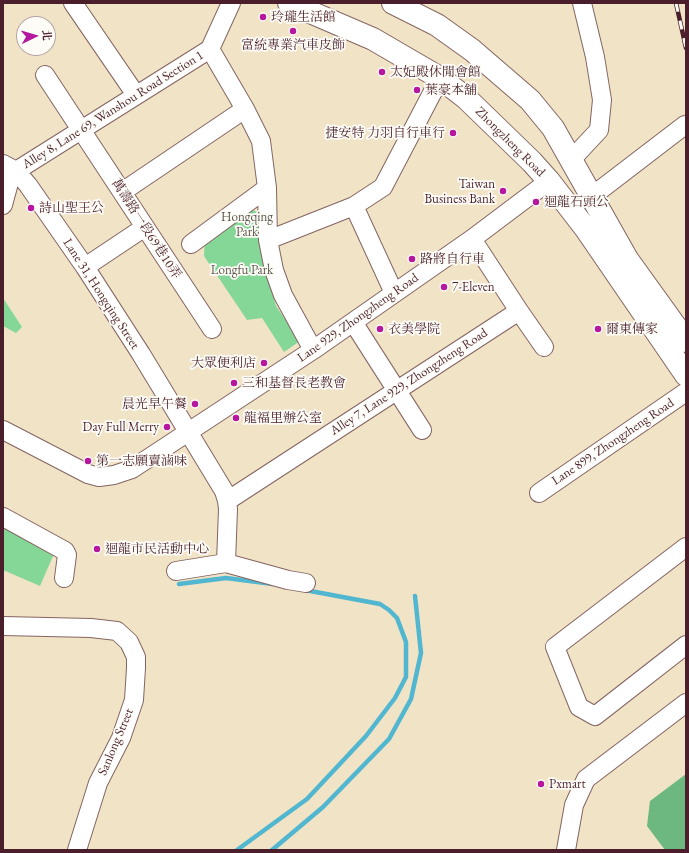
<!DOCTYPE html>
<meta charset="utf-8">
<style>
body{margin:0}
#map{position:relative;width:689px;height:853px;overflow:hidden;background:#f1e3c6;font-family:"EB Garamond","Noto Serif TC",serif}
canvas{display:block}
.frame{position:absolute;inset:0;border:4px solid #4a1f2b;pointer-events:none}
.north{position:absolute;left:16px;top:16px;width:40px;height:40px;box-sizing:border-box;background:#fdfcf7;border:1px solid #b5a4a5;border-radius:50%;rotate:85deg;font-size:11px;font-weight:700;line-height:16px;text-align:center;color:#4a1f2b}
.north::after{content:'';display:block;margin:auto;width:14px;height:18px;background:#b5179e;clip-path:polygon(50% 0,100% 100%,50% 72%,0 100%)}
</style>
<div id="map">
<canvas width="689" height="853"></canvas>
<div class="frame"></div>
<div class="north">北</div>
</div>
<script>
const c = document.querySelector('canvas').getContext('2d');
c.lineJoin = 'round';
function paint(path, color) {
  c.fillStyle = color;
  c.fill(path, 'evenodd');
}
function poly(rows) {
  const path = new Path2D();
  for (const r of rows) {
    path.moveTo(r[0], r[1]);
    for (let i = 2; i < r.length; i += 2) path.lineTo(r[i], r[i + 1]);
  }
  return path;
}
function trace(path, color, width, dash) {
  c.strokeStyle = color;
  c.lineWidth = width;
  c.lineCap = dash ? 'butt' : 'round';
  c.setLineDash(dash || []);
  c.stroke(path);
}
function drawText(font, color, halo, rows, align = 'center') {
  c.font = font + ' "EB Garamond","Noto Serif TC",serif';
  c.lineWidth = 3.5;
  c.setLineDash([]);
  c.textBaseline = 'middle';
  c.strokeStyle = halo;
  c.fillStyle = color;
  for (const [text, x, y, turn = 0] of rows) {
    c.save();
    c.translate(x, y);
    c.rotate((+turn || 0) * Math.PI / 180);
    c.textAlign = isNaN(turn) ? turn : align;
    if (halo) c.strokeText(text, 0, 0);
    c.fillText(text, 0, 0);
    c.restore();
  }
}
const green = poly([
 [251,209,257,212,259,217,263,259,276,306,300,341,284,352,262,318,247,320,204,256,205,237],
 [3,298,22,327,16,333,3,326],
 [3,524,57,547,40,586,3,570]
]);
const forest = poly([
 [686,774,686,850,665,850,647,826,650,801]
]);
const stream = poly([
 [179,584,226,578,273,584],
 [237,850,307,799,366,736,395,698,406,677,406,642,397,618,389,610,380,604,305,590],
 [272,850,323,807,389,739,411,699,421,653,415,596]
]);
const minor = poly([
 [73,3,136,95],
 [231,3,210,49,245,109,261,141,267,188,268,240,274,270,283,295,313,350],
 [45,75,212,329],
 [571,160,599,130,602,100,595,57,582,3],
 [3,164,16,171,28,185,85,267,141,354,224,491,227,501,228,509,226,563,288,580,306,583],
 [122,192,245,109],
 [591,197,685,125],
 [3,205,10,179,16,171,210,49],
 [354,206,394,293],
 [268,240,354,206,383,187,440,78],
 [191,244,267,188],
 [85,267,145,227],
 [519,311,544,347],
 [353,322,422,430],
 [3,430,88,474,99,477,114,475,132,469,313,350,472,239,549,181],
 [539,493,686,392],
 [227,501,519,311,472,239],
 [3,517,65,551,67,555,64,578],
 [686,547,555,647,579,707,595,716,686,645],
 [176,571,226,563],
 [3,626,91,628,117,631,129,642,136,657,136,668,134,700,121,738,98,783,77,850],
 [566,850,574,805,586,779,686,703]
]);
const major = poly([
 [289,3,373,39,440,78,466,98,532,162,549,181,586,229,686,375],
 [393,3,437,25,472,50,530,100,553,128,627,259,686,341]
]);
const rail = poly([
 [676,3,686,48]
]);
const markers = [
 [263,17,4,"#b5179e"],
 [293,31,4,"#b5179e"],
 [382,72,4,"#b5179e"],
 [417,90,4,"#b5179e"],
 [453,133,4,"#b5179e"],
 [503,191,4,"#b5179e"],
 [536,202,4,"#b5179e"],
 [31,208,4,"#b5179e"],
 [412,259,4,"#b5179e"],
 [444,287,4,"#b5179e"],
 [380,329,4,"#b5179e"],
 [598,329,4,"#b5179e"],
 [264,363,4,"#b5179e"],
 [234,383,4,"#b5179e"],
 [195,404,4,"#b5179e"],
 [236,418,4,"#b5179e"],
 [167,427,4,"#b5179e"],
 [88,461,4,"#b5179e"],
 [97,549,4,"#b5179e"],
 [541,784,4,"#b5179e"]
];
const poiNames = [
 ["玲瓏生活館",271,17],
 ["富統專業汽車皮飾",293,45,"center"],
 ["太妃殿休閒會館",390,72],
 ["葉豪本舖",425,90],
 ["捷安特 力羽自行車行",445,133,"right"],
 ["Taiwan",495,184,"right"],
 ["Business Bank",495,199,"right"],
 ["迴龍石頭公",544,202],
 ["詩山聖王公",39,208],
 ["路將自行車",420,259],
 ["7-Eleven",452,287],
 ["衣美學院",388,329],
 ["爾東傳家",606,329],
 ["大眾便利店",256,363,"right"],
 ["三和基督長老教會",242,383],
 ["晨光早午餐",187,404,"right"],
 ["龍福里辦公室",244,418],
 ["Day Full Merry",159,427,"right"],
 ["第一志願賣滷味",96,461],
 ["迴龍市民活動中心",105,549],
 ["Pxmart",549,784]
];
const streetNames = [
 ["Alley 8, Lane 69, Wanshou Road Section 1",113,110,-32],
 ["Zhongzheng Road",510,142,45],
 ["萬壽路一段69巷10弄",146,229,57],
 ["Lane 31, Hongqing Street",101,294,57],
 ["Lane 929, Zhongzheng Road",358,318,-35],
 ["Alley 7, Lane 929, Zhongzheng Road",409,382,-33],
 ["Lane 899, Zhongzheng Road",613,442,-34],
 ["Sanlong Street",116,742,-67]
];
const parkNames = [
 ["Hongqing",247,217],
 ["Park",247,232],
 ["Longfu Park",242,270]
];
paint(green, '#85d798');
paint(forest, '#6cb880');
trace(stream, '#51b7d0', 4.5);
trace(minor, '#846461', 20);
trace(major, '#846461', 24);
trace(minor, '#fff', 18);
trace(major, '#fff', 22);
trace(rail, '#4a1f2b', 4.5);
trace(rail, '#fdfcf7', 3, [9]);
for (const [x, y, r, color] of markers) {
  const dot = new Path2D();
  dot.arc(x, y, r, 0, 2 * Math.PI);
  c.fillStyle = color;
  c.fill(dot);
  trace(dot, '#fdfcf7', 1.5);
}
drawText('13px', '#4a1f2b', '#fdfcf7', poiNames, 'left');
drawText('13px', '#4a1f2b', '#fdfcf7', streetNames);
drawText('13px', '#5c564c', '#fdfcf7', parkNames);
</script>
